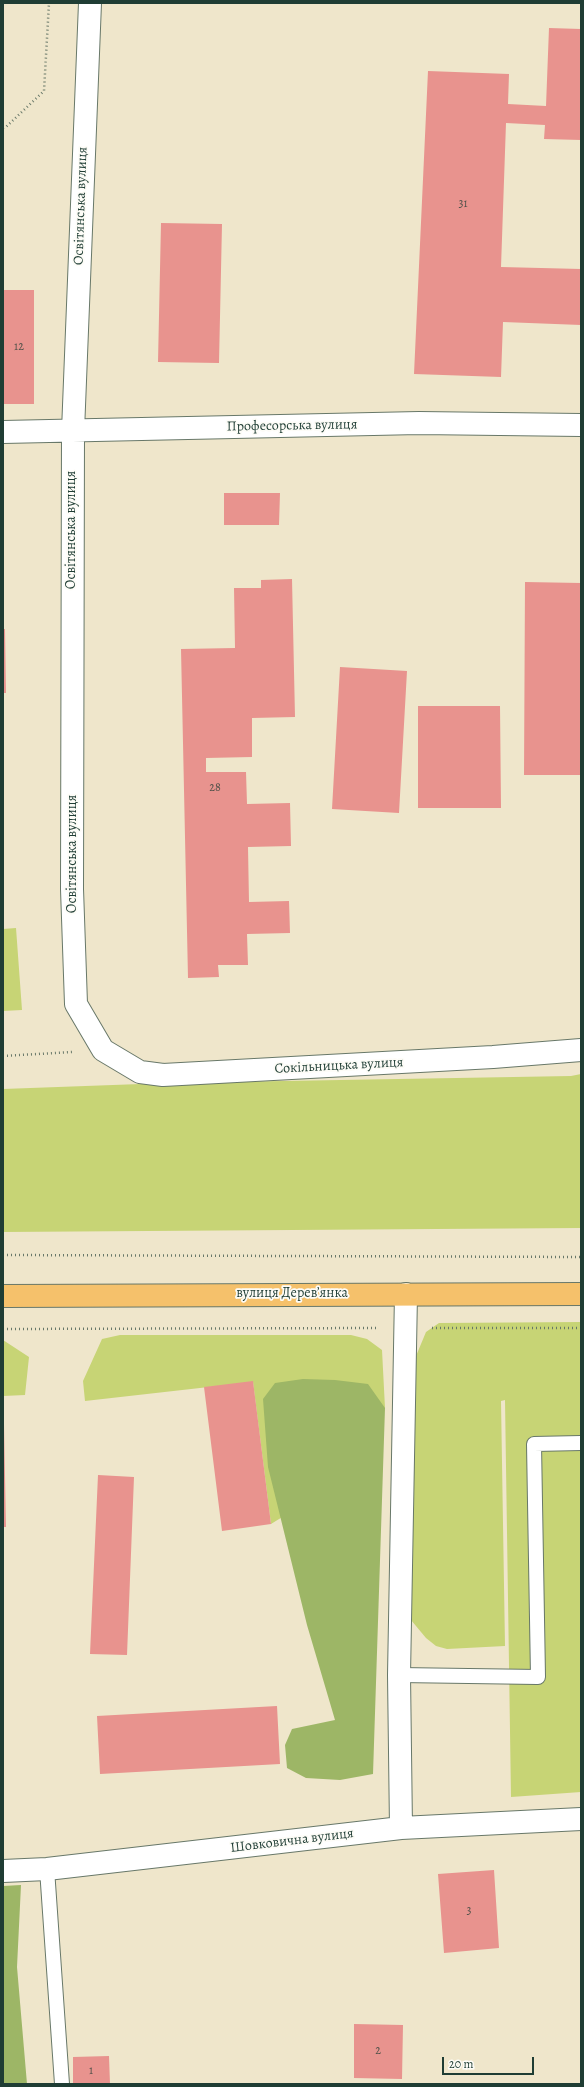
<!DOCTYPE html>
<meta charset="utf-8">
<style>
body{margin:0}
#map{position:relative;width:584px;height:2087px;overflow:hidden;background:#efe6cb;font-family:Alegreya,serif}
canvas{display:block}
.frame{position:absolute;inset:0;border:4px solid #1f3d34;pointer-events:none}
.scale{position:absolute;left:442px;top:2057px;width:92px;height:18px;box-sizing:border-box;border:2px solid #1f3d34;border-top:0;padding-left:5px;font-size:12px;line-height:14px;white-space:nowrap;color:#1f3d34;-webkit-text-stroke:3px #fdfcf7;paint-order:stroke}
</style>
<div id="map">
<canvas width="584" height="2087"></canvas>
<div class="frame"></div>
<div class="scale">20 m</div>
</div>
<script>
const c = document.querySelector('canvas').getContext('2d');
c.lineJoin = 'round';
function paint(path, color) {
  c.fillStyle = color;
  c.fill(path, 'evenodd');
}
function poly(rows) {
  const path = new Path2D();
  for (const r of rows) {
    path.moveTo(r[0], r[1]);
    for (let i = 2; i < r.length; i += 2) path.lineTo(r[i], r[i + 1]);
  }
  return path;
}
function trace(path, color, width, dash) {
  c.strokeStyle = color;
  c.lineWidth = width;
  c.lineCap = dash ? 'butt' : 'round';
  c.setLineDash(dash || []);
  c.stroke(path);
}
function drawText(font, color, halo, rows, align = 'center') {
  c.font = font + ' Alegreya,serif';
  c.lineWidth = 3.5;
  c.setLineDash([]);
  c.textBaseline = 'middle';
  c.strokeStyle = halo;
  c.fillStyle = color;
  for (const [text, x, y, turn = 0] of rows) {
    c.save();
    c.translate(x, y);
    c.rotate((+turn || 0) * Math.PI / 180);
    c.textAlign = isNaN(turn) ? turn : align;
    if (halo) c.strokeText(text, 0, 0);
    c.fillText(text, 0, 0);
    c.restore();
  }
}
const green = poly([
 [16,928,22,1010,3,1011,3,929],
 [581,1074,581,1228,3,1232,3,1089,168,1083,571,1076],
 [581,1322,581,1792,511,1797,505,1400,501,1401,505,1646,447,1649,436,1646,426,1638,411,1620,416,1356,426,1332,439,1323],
 [120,1335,351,1335,367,1339,382,1350,385,1408,321,1493,271,1524,253,1382,85,1401,83,1381,102,1339],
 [3,1340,29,1357,25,1395,3,1396]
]);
const forest = poly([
 [303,1379,335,1380,368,1384,385,1408,373,1774,340,1780,306,1778,287,1768,285,1745,292,1729,335,1720,307,1625,268,1467,263,1399,275,1383],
 [21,1885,17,1967,27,2084,3,2084,3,1886]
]);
const building = poly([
 [549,28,581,29,581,140,544,139,545,125,506,123,501,267,581,269,581,325,503,322,501,377,414,374,428,71,509,74,508,104,546,106],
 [161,223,222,224,219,363,158,362],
 [3,290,34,290,34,404,3,404],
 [224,493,280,493,279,525,224,525],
 [292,579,295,717,252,718,252,757,206,758,206,772,246,772,247,804,290,803,291,846,248,847,249,902,289,901,290,933,247,934,248,965,218,965,219,977,188,978,181,649,235,648,234,588,261,588,261,580],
 [525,582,581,583,581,775,524,775],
 [3,629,5,629,6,693,3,693],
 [340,667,407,671,399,813,332,809],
 [418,706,500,706,501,808,418,808],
 [253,1381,271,1524,222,1531,204,1387],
 [3,1424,4,1424,6,1527,3,1527],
 [98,1475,134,1477,127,1655,90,1654],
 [277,1706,280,1764,100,1774,97,1716],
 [494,1870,499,1948,444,1953,438,1874],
 [354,2024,403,2025,402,2079,354,2078],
 [109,2056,110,2084,73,2084,73,2057]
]);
const path = poly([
 [3,128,6,127,44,91,49,3],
 [3,1056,72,1052],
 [3,1255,581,1257],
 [432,1328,581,1328],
 [3,1329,379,1328]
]);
const lane = poly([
 [399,1675,538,1677,534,1444,581,1443],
 [47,1869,62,2084]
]);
const street = poly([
 [90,3,73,431,72,889,76,1004,103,1050,140,1072,163,1075,493,1057,581,1050],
 [3,432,419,423,581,425],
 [401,1828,399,1675,406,1294],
 [3,1871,47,1869,401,1828,581,1819]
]);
const primary = poly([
 [3,1296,581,1294]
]);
const numberNames = [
 ["31",463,204],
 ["12",19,347],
 ["28",215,788],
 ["3",469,1911],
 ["2",378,2051],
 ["1",91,2071]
];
const streetNames = [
 ["Освітянська вулиця",81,206,-88],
 ["Професорська вулиця",292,426,-1],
 ["Освітянська вулиця",72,530,-90],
 ["Освітянська вулиця",73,854,-90],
 ["Сокільницька вулиця",339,1066,-3],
 ["вулиця Дерев’янка",292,1294],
 ["Шовковична вулиця",292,1841,-7]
];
paint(green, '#c7d475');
paint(forest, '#9db666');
paint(building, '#e8938e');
trace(lane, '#687869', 16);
trace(street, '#687869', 24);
trace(primary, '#687869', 24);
trace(path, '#687869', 2.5, [1, 3]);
trace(lane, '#fff', 14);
trace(street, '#fff', 22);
trace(primary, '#f5c16b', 22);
drawText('12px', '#51524a', null, numberNames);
drawText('14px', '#1f3d34', '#fdfcf7', streetNames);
</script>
